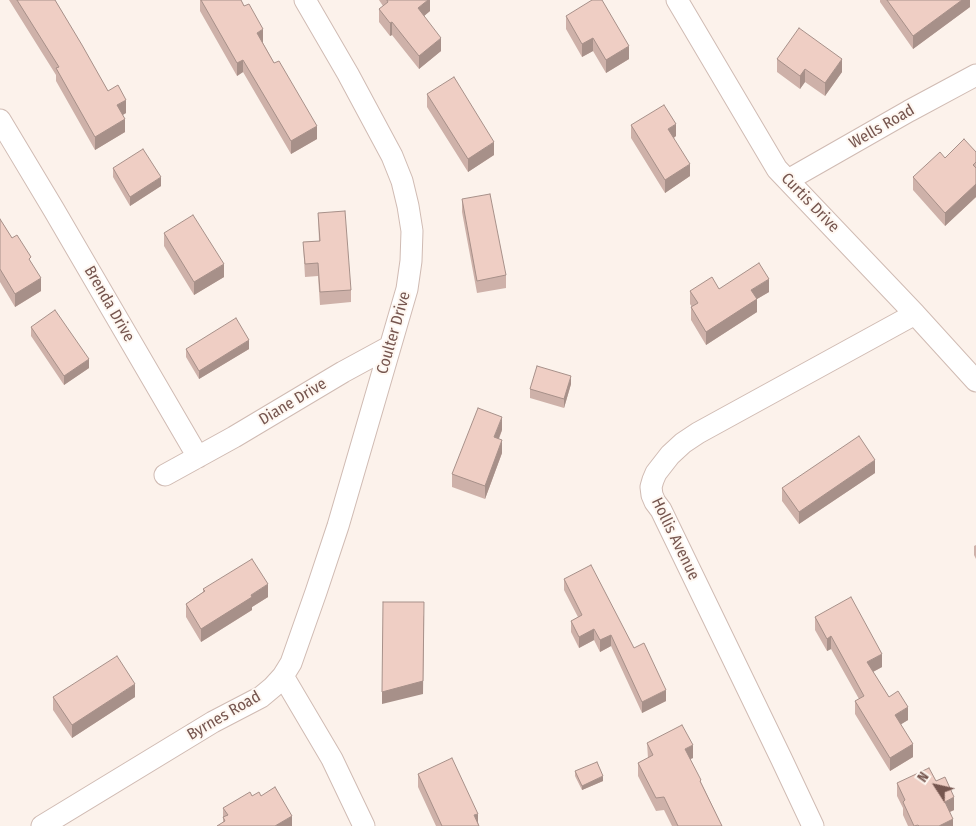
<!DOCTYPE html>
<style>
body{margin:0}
#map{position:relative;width:976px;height:826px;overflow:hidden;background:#fcf2eb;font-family:"Fira Sans Condensed",sans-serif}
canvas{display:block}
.north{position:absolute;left:911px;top:761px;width:50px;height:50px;-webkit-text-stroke:4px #fef7f1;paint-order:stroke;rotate:305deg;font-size:14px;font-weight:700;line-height:20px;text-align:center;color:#76564f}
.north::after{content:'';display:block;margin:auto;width:18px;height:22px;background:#76564f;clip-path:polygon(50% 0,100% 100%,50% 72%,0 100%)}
</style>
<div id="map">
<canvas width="976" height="826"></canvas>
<div class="north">N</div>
</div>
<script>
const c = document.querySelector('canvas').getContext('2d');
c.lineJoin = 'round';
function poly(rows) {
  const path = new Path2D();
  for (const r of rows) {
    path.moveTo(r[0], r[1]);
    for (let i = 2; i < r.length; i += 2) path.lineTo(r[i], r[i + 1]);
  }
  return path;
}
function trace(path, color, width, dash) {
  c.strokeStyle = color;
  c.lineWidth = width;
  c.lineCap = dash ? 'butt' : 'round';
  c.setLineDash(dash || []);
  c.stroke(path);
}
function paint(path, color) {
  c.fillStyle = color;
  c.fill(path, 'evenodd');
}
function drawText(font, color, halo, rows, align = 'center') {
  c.font = font + ' "Fira Sans Condensed",sans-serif';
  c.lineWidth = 4;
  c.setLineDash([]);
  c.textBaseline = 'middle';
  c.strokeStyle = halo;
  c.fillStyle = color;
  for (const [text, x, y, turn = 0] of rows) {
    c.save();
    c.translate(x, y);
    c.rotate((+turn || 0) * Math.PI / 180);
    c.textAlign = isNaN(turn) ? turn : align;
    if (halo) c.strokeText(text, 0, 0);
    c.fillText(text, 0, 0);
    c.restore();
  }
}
const street = poly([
 [677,0,777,169,915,314,976,381],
 [0,120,54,210,198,457],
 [788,180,909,111,976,75],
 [165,475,234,437,343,372,389,347],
 [283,676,332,759,364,826],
 [42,826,213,722,261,697,273,687,283,676,291,663,316,592,338,526,407,289,411,261,412,231,408,206,402,181,392,156,348,74,305,0],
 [813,826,781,758,661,510,655,502,652,495,651,487,653,480,656,473,670,455,683,443,698,433,915,314]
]);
const wall = poly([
 [9,0,55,0,108,91,126,113,123,115,125,132,95,150,56,81,56,75],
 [200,0,241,0,263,43,317,139,291,154,243,72,237,76,200,11],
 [379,0,430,0,430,11,424,16,441,51,419,69,392,35,390,36,379,22,379,9,383,6],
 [880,0,970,0,970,7,913,49,880,2],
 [566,16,629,59,606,73,593,51,582,57,566,29],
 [777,59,842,72,825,96,805,82,800,89,777,72],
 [427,94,494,155,468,172,427,107],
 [631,125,676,136,674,138,690,176,665,193,631,138],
 [976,152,976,197,945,226,913,190,913,177,945,158],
 [113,168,161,186,130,206,113,177],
 [462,199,506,275,506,288,477,293,462,212],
 [318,213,351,290,351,302,320,305,318,276,305,277,303,242,319,241],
 [0,219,12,238,31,262,41,291,15,307,0,282],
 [164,233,224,277,194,295,164,246],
 [719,289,769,292,757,299,757,312,706,345,691,320,691,307,692,307,690,304,690,291],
 [31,327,89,368,64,385,31,336],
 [186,349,249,349,199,379,186,357],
 [571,384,564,408,530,398,530,389],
 [502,430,499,439,502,453,485,499,452,487,452,474],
 [875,473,799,524,782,501,782,488],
 [976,545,976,559,974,555,974,546],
 [564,579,634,648,666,701,642,713,611,646,600,652,594,640,579,648,571,632,571,621,578,617,564,590],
 [203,589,268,597,252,607,252,610,201,642,186,617,186,604,203,592],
 [815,617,882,667,873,672,889,697,908,720,901,724,913,757,890,771,855,714,855,701,859,699,831,649,827,651,815,630],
 [53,697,135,697,72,738,53,710],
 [647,743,693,758,690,759,722,826,672,826,664,810,656,811,638,776,638,763,648,758],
 [575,771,603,781,582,790,575,776],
 [418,774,478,822,479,826,436,826,418,787],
 [936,781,954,810,950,812,953,826,908,826,903,815,903,808,897,796,897,783],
 [252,796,261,796,292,826,223,822,223,808]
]);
const shadedWall = poly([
 [428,0,430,0,430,11,418,21,418,8],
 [962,0,970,0,970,7,913,49,913,36],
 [392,22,392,35,390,36,390,23],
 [263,29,263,42,257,46,257,33],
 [441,38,441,51,419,69,419,56],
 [593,38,593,51,582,57,582,44],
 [629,46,629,59,606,73,606,60],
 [842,59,842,72,825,96,825,83],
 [243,60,243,72,237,76,237,63],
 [805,69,805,82,800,89,800,76],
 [126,100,126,113,117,118,117,105],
 [125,119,125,132,95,150,95,137],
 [676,124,676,136,668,141,668,129],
 [317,126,317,139,291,154,291,141],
 [494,142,494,155,468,172,468,159],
 [690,164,690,176,665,193,665,180],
 [161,177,161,186,130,206,130,197],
 [976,184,976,197,945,226,945,213],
 [224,264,224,277,194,295,194,282],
 [41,278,41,291,15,307,15,294],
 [769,279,769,292,757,299,757,312,706,345,706,332,751,290],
 [249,340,249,349,199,379,199,371],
 [89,359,89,368,64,385,64,376],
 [571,376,571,384,564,408,564,399],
 [502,417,502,430,494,450,494,437],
 [502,440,502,453,485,499,485,486],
 [875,460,875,473,799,524,799,512],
 [268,584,268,597,252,607,252,610,201,642,201,629,251,595],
 [424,615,423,694,382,704,382,692],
 [594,629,594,640,579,648,579,637],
 [611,635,611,646,600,652,600,640],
 [831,636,831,649,827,651,827,639],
 [882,654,882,667,867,675,867,662],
 [135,684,135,697,72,738,72,725],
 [666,690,666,701,642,713,642,702],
 [908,707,908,720,895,728,895,715],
 [913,744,913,757,890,771,890,758],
 [693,745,693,758,685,761,685,749],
 [603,776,603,781,582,790,582,786],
 [954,797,954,810,945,814,945,802],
 [478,814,478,826,474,815],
 [292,816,292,826,275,826],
 [953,819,953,826,939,826]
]);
const building = poly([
 [17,0,55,0,82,45,108,91,118,85,126,100,117,105,125,119,95,137,56,68,59,67,17,0],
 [201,0,241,0,244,6,249,4,263,29,257,33,274,63,279,61,317,126,291,141,243,60,237,63,201,0],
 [387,0,428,0,418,8,441,38,419,56,392,22,390,23,379,9,388,2,387,0],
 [592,0,602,0,629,46,606,60,593,38,582,44,566,16,592,0],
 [887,0,962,0,913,36,887,0],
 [799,28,842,59,825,83,805,69,800,76,777,59,799,28],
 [454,77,494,142,468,159,427,94,454,77],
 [664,105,676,124,668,129,690,164,665,180,631,125,664,105],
 [964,139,976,152,976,162,973,165,976,168,976,184,945,213,913,177,940,152,945,158,964,139],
 [143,149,161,177,130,197,113,168,143,149],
 [490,194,506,275,477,281,462,199,490,194],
 [345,211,351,290,320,292,318,263,305,264,303,242,320,241,318,213,345,211],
 [193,215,224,264,194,282,164,233,193,215],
 [0,219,12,238,17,235,31,257,29,259,41,278,15,294,0,269,0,219],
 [759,263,769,279,751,290,757,299,706,332,691,307,698,303,690,291,712,277,719,289,759,263],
 [55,310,89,359,64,376,31,327,55,310],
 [236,318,249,340,199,371,186,349,236,318],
 [537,366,571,376,564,399,530,389,537,366],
 [478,408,502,417,494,437,502,440,485,486,452,474,478,408],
 [859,436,875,460,799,512,782,488,859,436],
 [252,559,268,584,251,595,252,597,201,629,186,604,205,591,203,589,252,559],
 [591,565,634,648,644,643,666,690,642,702,611,635,600,640,594,629,579,637,571,621,582,615,564,579,591,565],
 [851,597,882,654,867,662,889,697,898,691,908,707,895,715,913,744,890,758,855,701,864,696,831,636,827,639,815,617,851,597],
 [383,602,424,602,423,681,382,692,383,602],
 [117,656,135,684,72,725,53,697,117,656],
 [682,725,693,745,685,749,701,780,700,781,722,826,678,826,664,797,656,798,638,763,653,755,647,743,682,725],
 [452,758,478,814,474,815,479,826,442,826,418,774,452,758],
 [597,762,603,776,582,786,575,771,597,762],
 [929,768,936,781,945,777,954,797,945,802,953,819,939,826,919,826,918,825,914,826,903,802,905,800,897,783,929,768],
 [275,787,292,816,275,826,217,826,225,821,223,817,228,815,223,808,250,792,252,796,259,792,261,796,275,787]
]);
const streetNames = [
 ["Wells Road",882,127,-30],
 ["Curtis Drive",810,203,46],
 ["Brenda Drive",109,304,60],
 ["Coulter Drive",394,333,-74],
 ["Diane Drive",293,402,-31],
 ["Hollis Avenue",675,539,64],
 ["Byrnes Road",224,716,-30]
];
trace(street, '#d0bbb3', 23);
trace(street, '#fff', 21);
paint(wall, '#ceb1a9');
paint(shadedWall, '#a79089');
paint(building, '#efcec4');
trace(building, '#a79089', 1);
drawText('16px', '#76564f', '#fef7f1', streetNames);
</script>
